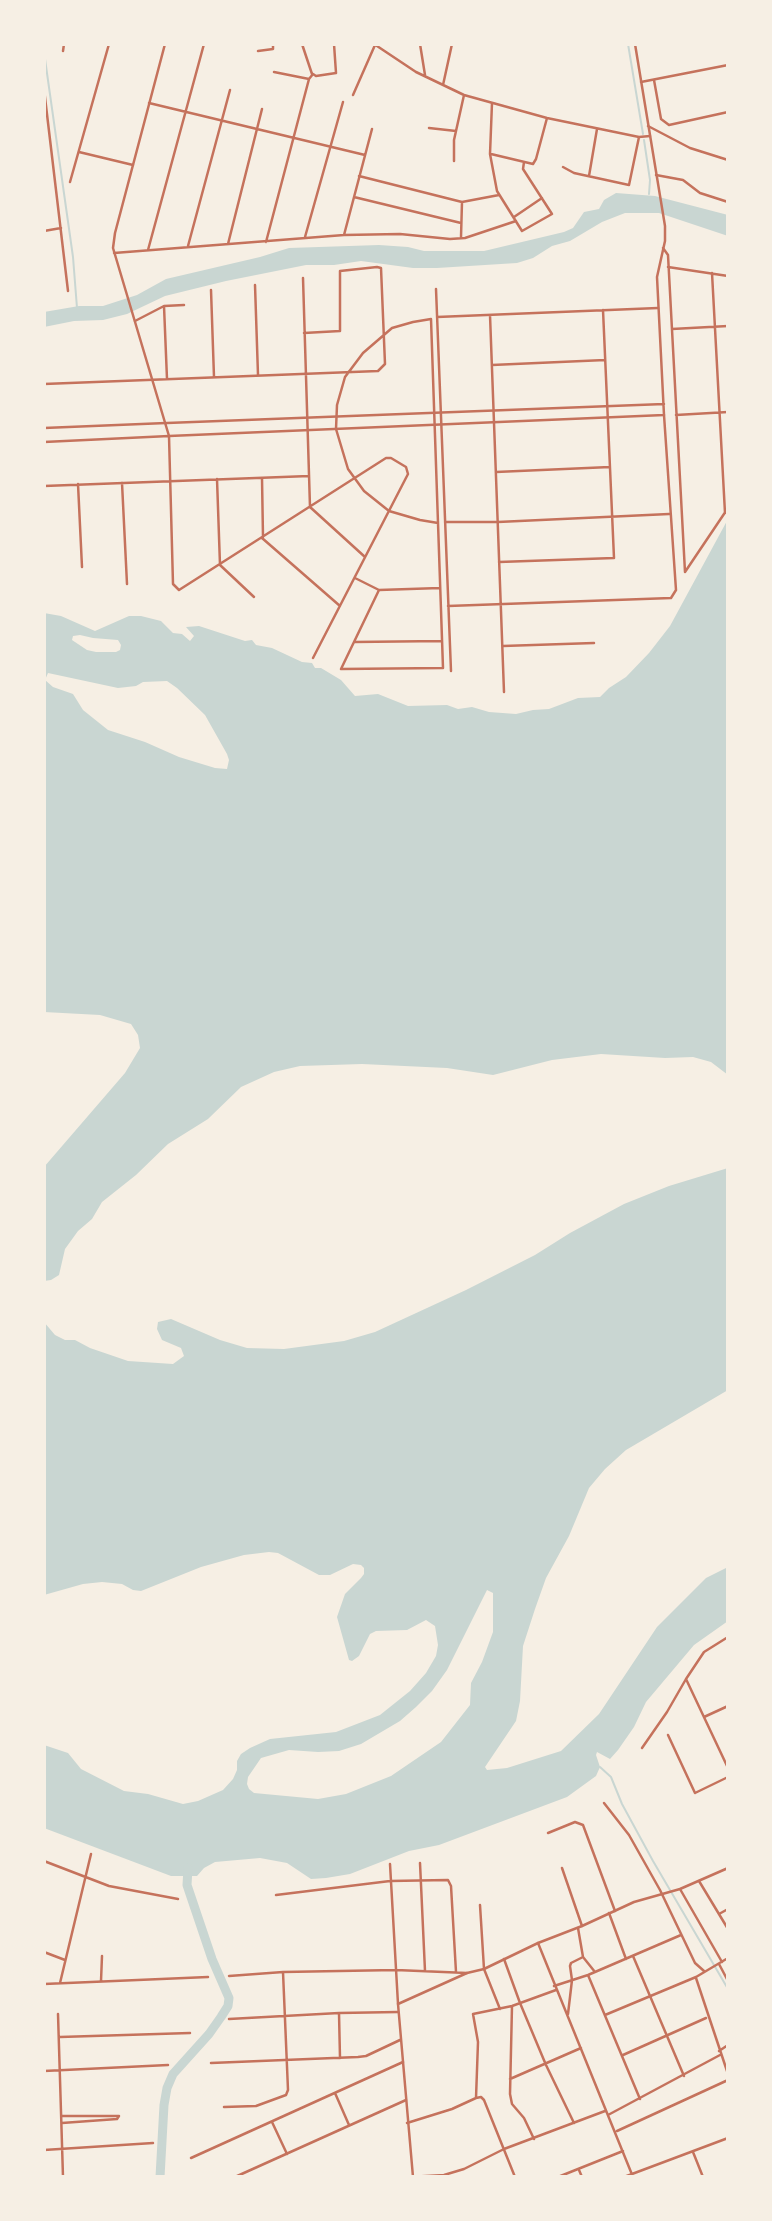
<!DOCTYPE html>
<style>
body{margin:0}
#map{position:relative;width:772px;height:2221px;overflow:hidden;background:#f6efe4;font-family:"Archivo Narrow",sans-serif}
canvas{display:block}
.frame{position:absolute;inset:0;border:46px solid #f6efe4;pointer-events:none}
</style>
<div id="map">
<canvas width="772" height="2221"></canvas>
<div class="frame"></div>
</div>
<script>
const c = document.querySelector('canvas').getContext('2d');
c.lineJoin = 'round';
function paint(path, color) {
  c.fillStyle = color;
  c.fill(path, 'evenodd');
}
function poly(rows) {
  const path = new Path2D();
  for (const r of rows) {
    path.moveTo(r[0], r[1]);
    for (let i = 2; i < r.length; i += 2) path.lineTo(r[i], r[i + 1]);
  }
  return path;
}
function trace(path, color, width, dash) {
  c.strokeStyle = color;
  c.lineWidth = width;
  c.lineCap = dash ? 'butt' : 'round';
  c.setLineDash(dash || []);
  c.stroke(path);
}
const water = poly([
 [616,193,655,196,728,215,728,236,659,213,625,213,602,222,570,241,552,246,533,258,517,263,437,268,413,268,361,261,334,265,306,265,226,281,165,296,127,314,103,320,74,321,44,327,44,312,79,306,103,306,137,295,166,279,260,257,289,248,379,245,408,247,424,251,484,251,564,232,573,228,584,212,599,209,604,200],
 [728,519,728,1075,711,1062,693,1057,665,1058,601,1054,552,1060,493,1075,447,1068,362,1064,300,1066,274,1072,241,1087,208,1119,168,1144,136,1175,102,1202,92,1219,78,1231,65,1249,59,1275,51,1280,44,1281,44,1167,125,1073,140,1048,138,1035,131,1024,100,1015,44,1012,44,613,61,616,95,631,129,616,141,616,161,621,173,633,182,634,190,641,194,636,186,627,199,626,245,641,252,640,256,645,272,648,302,662,312,663,315,668,321,668,341,680,355,696,378,694,408,706,447,705,458,709,472,707,489,712,516,714,533,710,549,709,578,698,600,697,609,688,626,677,649,653,670,626],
 [80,635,93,638,118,640,121,645,120,650,116,652,96,652,87,650,72,640,73,636],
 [48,673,118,688,136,686,143,682,167,681,177,688,205,715,227,754,229,760,227,769,215,768,179,757,145,742,108,730,83,710,73,694,53,687,45,680],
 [728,1168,728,1390,626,1450,605,1469,589,1488,569,1536,546,1578,535,1609,523,1646,520,1701,516,1721,485,1767,487,1770,507,1768,561,1751,599,1714,657,1627,706,1578,728,1567,728,1621,694,1645,646,1702,634,1727,618,1750,610,1759,597,1752,596,1755,600,1767,596,1776,567,1797,439,1845,409,1851,350,1874,326,1878,311,1879,287,1863,260,1858,215,1862,204,1868,197,1876,171,1876,44,1828,44,1745,68,1753,81,1769,124,1791,148,1794,183,1804,198,1801,223,1790,233,1779,237,1770,237,1761,241,1754,250,1748,270,1739,336,1732,380,1715,410,1691,426,1673,436,1656,438,1645,435,1626,426,1620,407,1630,376,1631,370,1634,359,1656,352,1661,349,1660,337,1617,345,1594,361,1578,364,1574,364,1568,361,1565,353,1564,330,1575,319,1575,278,1553,269,1552,244,1555,201,1567,141,1591,133,1590,122,1584,102,1582,83,1584,44,1595,44,1322,55,1335,65,1340,75,1340,90,1348,128,1361,173,1364,184,1356,181,1348,162,1340,157,1329,158,1322,171,1319,220,1340,247,1348,284,1349,344,1341,375,1332,466,1290,535,1255,570,1233,624,1204,669,1186],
 [487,1590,493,1593,493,1632,482,1662,471,1683,470,1705,441,1742,391,1776,346,1794,318,1799,254,1793,249,1789,247,1784,248,1777,261,1758,289,1750,318,1752,339,1751,361,1744,400,1721,416,1707,432,1691,447,1670]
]);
const stream = poly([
 [628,44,643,134],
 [44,52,73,257,77,308],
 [644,140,650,180,649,194],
 [600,1767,611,1777,622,1804,653,1861,728,1989]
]);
const river = poly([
 [160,2177,164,2105,167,2088,173,2074,209,2034,221,2017,228,2006,229,1998,212,1959,187,1885,188,1868]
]);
const minor = poly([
 [243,44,245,44],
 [302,44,312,74],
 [374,44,416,72,464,95,547,118,639,137,650,136],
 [420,44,425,75],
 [63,51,64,44],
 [258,51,273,49,273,44],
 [274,72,309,79],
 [313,74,316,76,336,73,334,44],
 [654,80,661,119,669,125,728,112],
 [641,82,728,65],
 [443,85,452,44],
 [44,89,68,291],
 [353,95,375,45],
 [149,103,365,155],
 [492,103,490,154,497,191,522,231,552,214,523,169,524,162],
 [648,126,690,148,728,160],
 [429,128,456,131],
 [79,152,133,165],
 [491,154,533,164,536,159,547,118],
 [454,161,454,140,464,95],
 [563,167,574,173,629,185,639,137],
 [656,175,683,180,700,193,728,202],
 [359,176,462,202,499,195],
 [589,176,597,129],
 [70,182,109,44],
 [354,197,461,223],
 [514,217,542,198],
 [44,231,61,228],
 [344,235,372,129],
 [305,237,343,102],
 [461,237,462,202],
 [266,242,309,79,313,74],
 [228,244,262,109],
 [188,246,230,90],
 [663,248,668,255,685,572],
 [148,250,204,44],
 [114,253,344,235,400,234,450,239,465,238,516,221],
 [668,267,728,276],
 [712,273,725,513],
 [303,278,310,507,365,557],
 [255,285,258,375],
 [436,289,451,671],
 [211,290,214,377],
 [164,306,167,379],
 [490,315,504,692],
 [437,317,658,308],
 [135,321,164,306,184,305],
 [672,329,728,326],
 [492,365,605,360],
 [44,384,378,371,385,364,381,268,377,267,340,271,340,331,304,333],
 [676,415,728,412],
 [44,428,166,423],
 [44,442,169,436,173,584,179,590,386,458,391,458,406,467,408,474,313,658],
 [496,472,610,467],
 [262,478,263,537],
 [217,479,220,565,254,597],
 [122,483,127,584],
 [78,484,82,567],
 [44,486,309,476],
 [445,522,498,522,669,514],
 [262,538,340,606],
 [499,562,614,558,603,310],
 [685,572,728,508],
 [355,578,379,590,440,588],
 [379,590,341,669,443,668,438,523,431,319,413,322,392,328,363,353,345,377,337,405,336,429,348,469,364,491,389,511,420,520,438,523],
 [448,606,671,598,676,590,664,415],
 [354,642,442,641],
 [503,646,594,643],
 [686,1679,728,1768],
 [704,1717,728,1706],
 [668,1735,695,1793,728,1777],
 [642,1748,667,1712,686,1679,704,1652,728,1637],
 [604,1803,629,1835,660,1890,695,1963,704,1971],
 [548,1833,575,1822,583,1825,615,1911],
 [44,1861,109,1886,178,1899],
 [420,1863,425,1971],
 [390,1864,398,2004],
 [562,1868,582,1926],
 [699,1881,728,1929],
 [680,1889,722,1962],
 [276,1895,390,1881,448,1880,451,1886,456,1972],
 [480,1905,484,1969,500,2009],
 [609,1913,626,1959],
 [719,1914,728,1909],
 [538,1943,633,2177],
 [44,1952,65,1960],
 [633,1956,684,2076],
 [583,1957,595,1972],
 [504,1959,520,2003,546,2065,574,2123],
 [719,1964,728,1981],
 [588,1975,640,2099],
 [229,1976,283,1972,396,1970,467,1973],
 [696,1978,728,2074],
 [101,1981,102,1956],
 [60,1983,91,1854],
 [44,1984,208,1977],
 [554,1986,588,1975,681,1935],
 [512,2006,510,2094,512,2104,524,2118,534,2139],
 [339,2013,340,2058],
 [58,2014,63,2177],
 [568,2014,572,1980,570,1966,571,1963,583,1957,578,1928],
 [605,2015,696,1977,728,1958],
 [229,2019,339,2013,398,2012],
 [60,2037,190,2033],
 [719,2051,728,2045],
 [623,2055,706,2018],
 [211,2063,358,2057,366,2056,400,2040],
 [44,2071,168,2065],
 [510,2079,581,2048],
 [335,2093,349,2125],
 [476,2098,481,2097,484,2100,515,2177],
 [224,2107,256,2106,286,2095,288,2090,283,1972],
 [608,2115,720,2055],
 [62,2116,119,2116,117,2119,62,2123],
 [272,2122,287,2154],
 [407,2123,452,2109,476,2098,478,2042,473,2014,512,2006,556,1990],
 [617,2131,728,2080],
 [44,2150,153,2143],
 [693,2152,703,2177],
 [191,2158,403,2062],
 [579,2170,582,2177],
 [235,2177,406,2100],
 [408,2177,444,2175,464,2169,504,2149,605,2111],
 [558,2177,623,2151],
 [624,2177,728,2138]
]);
const tertiary = poly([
 [165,44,115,233,113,248,169,436,664,415,657,277,665,241,665,226,635,44],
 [167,423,664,404],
 [413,2177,398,2004,467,1973,484,1969,538,1943,582,1926,634,1902,680,1889,728,1868]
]);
paint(water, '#c9d6d2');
trace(stream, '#c9d6d2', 2);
trace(river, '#c9d6d2', 9);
trace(minor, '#c5725c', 2.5);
trace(tertiary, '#c5725c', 2.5);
</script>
